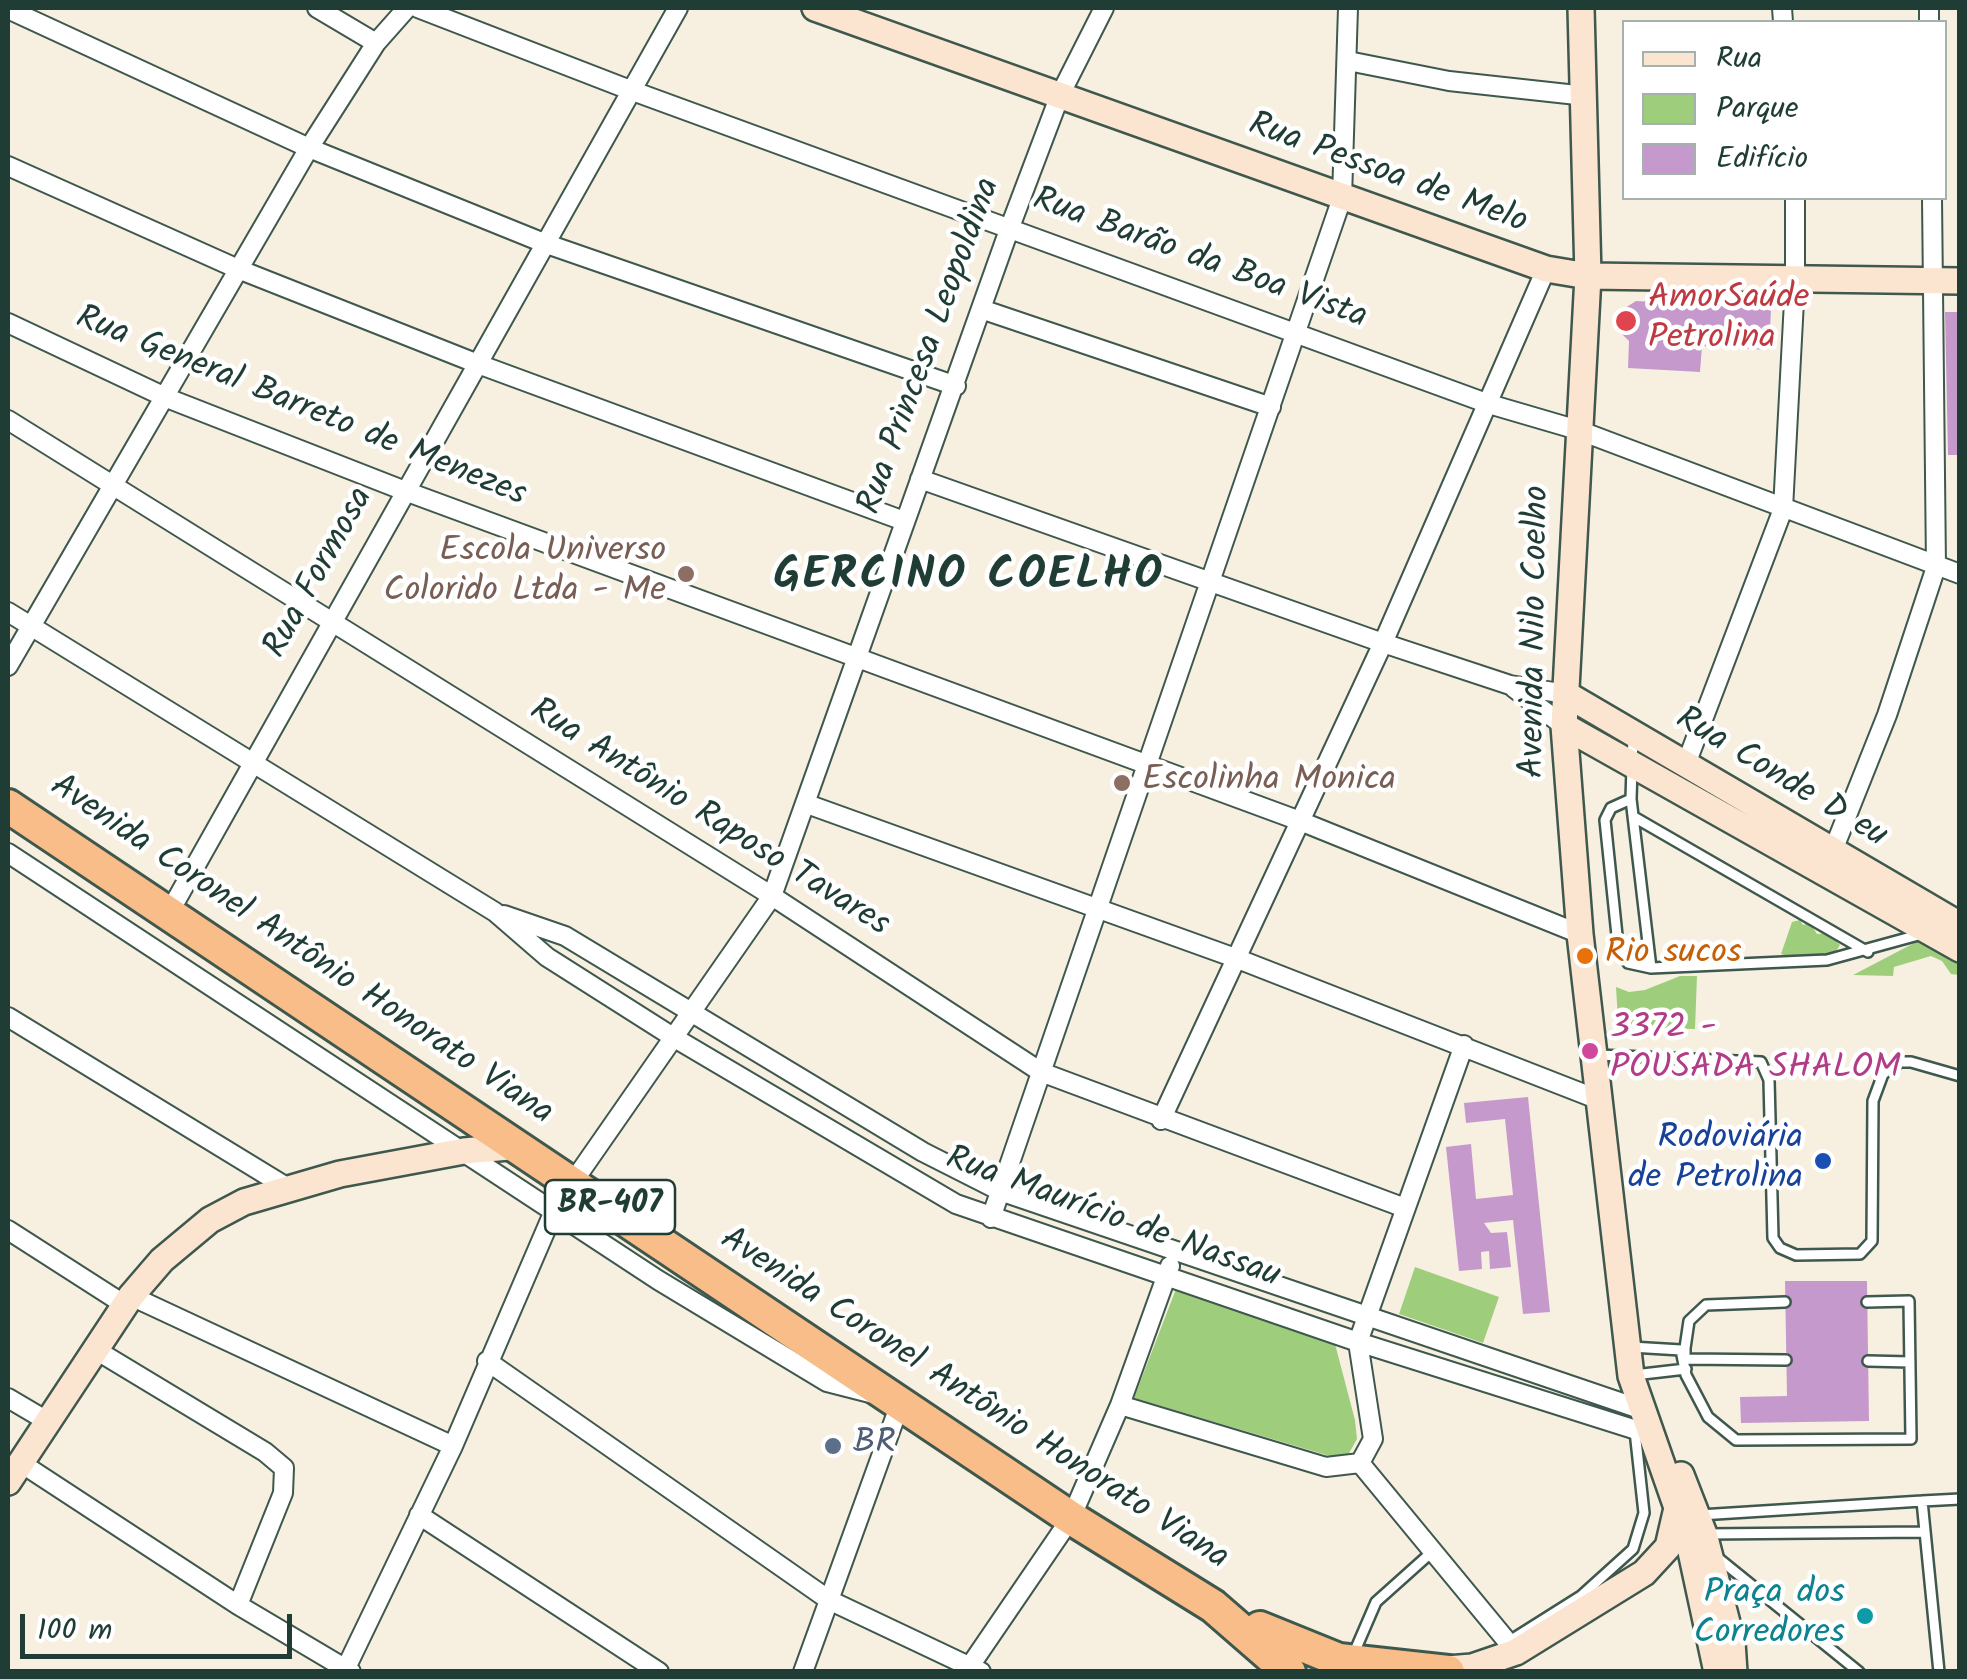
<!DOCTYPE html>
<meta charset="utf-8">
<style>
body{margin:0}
#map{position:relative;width:1967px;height:1679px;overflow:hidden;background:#f7f0e0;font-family:Kalam,sans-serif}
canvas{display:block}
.frame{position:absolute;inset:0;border:10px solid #1f3d34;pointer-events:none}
.legend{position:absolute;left:1622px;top:20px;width:325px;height:180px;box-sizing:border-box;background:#fff;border:2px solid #a5b1ae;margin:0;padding:12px 18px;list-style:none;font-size:30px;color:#1f3d34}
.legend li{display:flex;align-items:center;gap:20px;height:50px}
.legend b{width:50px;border:2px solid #a5b1ae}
.scale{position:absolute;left:20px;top:1614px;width:272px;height:45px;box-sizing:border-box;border:5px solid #1f3d34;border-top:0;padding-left:12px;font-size:30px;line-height:35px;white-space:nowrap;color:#1f3d34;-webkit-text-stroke:8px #fff;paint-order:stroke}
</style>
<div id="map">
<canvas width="1967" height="1679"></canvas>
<div class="frame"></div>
<ul class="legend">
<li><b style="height:12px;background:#fce5d0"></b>Rua</li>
<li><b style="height:28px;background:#9ece7c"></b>Parque</li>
<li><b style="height:28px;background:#c699cc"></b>Edifício</li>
</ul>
<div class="scale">100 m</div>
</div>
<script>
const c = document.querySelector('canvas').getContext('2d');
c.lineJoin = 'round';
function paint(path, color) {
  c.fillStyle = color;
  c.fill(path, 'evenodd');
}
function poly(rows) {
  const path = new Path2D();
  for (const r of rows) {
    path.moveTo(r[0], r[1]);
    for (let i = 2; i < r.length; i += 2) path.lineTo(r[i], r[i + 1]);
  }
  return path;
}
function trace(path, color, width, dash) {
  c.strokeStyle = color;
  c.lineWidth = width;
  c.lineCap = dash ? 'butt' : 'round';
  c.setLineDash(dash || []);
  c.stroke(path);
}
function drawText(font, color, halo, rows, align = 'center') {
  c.font = font + ' Kalam,sans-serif';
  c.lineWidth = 9;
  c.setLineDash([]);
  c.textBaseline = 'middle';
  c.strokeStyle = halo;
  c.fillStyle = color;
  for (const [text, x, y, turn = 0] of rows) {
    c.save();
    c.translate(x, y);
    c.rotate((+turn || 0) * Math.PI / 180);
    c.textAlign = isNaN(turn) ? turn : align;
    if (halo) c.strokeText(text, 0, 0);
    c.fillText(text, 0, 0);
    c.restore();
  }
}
const green = poly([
 [1800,920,1803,925,1810,923,1817,934,1828,933,1840,945,1835,953,1797,959,1781,954,1792,922],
 [1918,941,1928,942,1956,960,1959,975,1951,974,1942,961,1931,956,1894,967,1893,976,1853,975],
 [1680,976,1697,976,1695,1029,1625,1028,1618,1020,1616,987,1629,992,1645,990],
 [1415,1267,1499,1297,1483,1343,1399,1314],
 [1176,1289,1335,1344,1355,1420,1357,1439,1348,1455,1333,1457,1134,1398]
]);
const building = poly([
 [1636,301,1771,309,1769,350,1702,346,1700,372,1628,368,1629,341,1618,330,1625,308],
 [1945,312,1960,312,1960,455,1948,455],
 [1528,1097,1550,1312,1523,1314,1513,1220,1484,1223,1491,1233,1507,1232,1511,1267,1490,1269,1489,1251,1481,1252,1482,1269,1459,1271,1446,1147,1471,1144,1476,1199,1513,1195,1505,1119,1466,1123,1464,1103],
 [1785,1281,1867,1281,1869,1421,1741,1423,1740,1397,1787,1396]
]);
const lane = poly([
 [1633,737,1631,799,1651,968],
 [1631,799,1611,808,1605,820,1618,945,1628,963,1651,968,1827,960,1922,934],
 [1634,817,1868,952],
 [1598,1055,1761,1062,1769,1080,1773,1238,1780,1248,1796,1255,1860,1254,1872,1241,1873,1101,1883,1074,1900,1062,1911,1062,1960,1076],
 [1785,1302,1706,1305,1689,1321,1685,1348,1685,1359,1786,1360],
 [1631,1347,1681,1350,1686,1375,1708,1417,1736,1440,1911,1439,1909,1301,1867,1302],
 [1868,1361,1910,1362],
 [1634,1375,1686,1369],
 [1700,1515,1922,1501],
 [1706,1534,1923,1532],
 [1718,1558,1859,1672],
 [1508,1642,1581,1596,1633,1549,1644,1513,1635,1431],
 [1354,1653,1376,1602,1433,1551],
 [1939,1672,1922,1501,1960,1499]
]);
const street = poly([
 [317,8,376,43],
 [418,8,630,90,1489,404,1578,430,1960,574],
 [1782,8,1783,22],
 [1929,8,1929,22],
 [8,9,309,148,544,243,956,386],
 [1348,61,1449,81,1586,96],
 [8,166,238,269,478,364,904,521],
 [984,310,1271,407],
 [8,323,167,398,405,491,1300,821,1580,934],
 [8,420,772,896,1041,1072,1405,1208],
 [920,479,1383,643,1510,685,1566,694],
 [8,612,495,912,547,957,673,1037,956,1204,1358,1342,1649,1434],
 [8,666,309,148,376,43,407,8],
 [1514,688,1564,726],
 [1686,764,1783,509,1795,282,1795,198],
 [807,804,1238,959,1602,1101],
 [8,853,658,1280,827,1382,874,1394],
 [1830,858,1887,715,1936,567,1932,198],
 [170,911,678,8],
 [504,915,565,936,923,1152,1000,1191,1640,1409],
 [8,1017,288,1188],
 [1464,1045,1358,1342,1373,1439,1360,1463,1516,1652],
 [1161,1120,1383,643,1546,269],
 [573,1182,772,896,1010,227,1060,95,1104,8],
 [991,1218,1342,198,1348,8],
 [8,1230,125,1305],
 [131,1296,453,1446],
 [96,1350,265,1452,284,1468,283,1493,238,1605],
 [487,1361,829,1600,981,1672],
 [8,1398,47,1421],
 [1120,1405,1326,1467,1360,1463],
 [21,1463,238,1605,351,1672],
 [419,1515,659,1672],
 [970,1666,1071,1518,1120,1405,1170,1266],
 [346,1668,453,1446,554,1211],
 [803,1672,900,1404]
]);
const secondary = poly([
 [815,8,1546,269,1588,276,1960,281],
 [1581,8,1588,276,1564,726,1580,934,1631,1376,1689,1542,1717,1672],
 [1566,694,1960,925],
 [1564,726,1960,949],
 [1681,1475,1704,1534,1732,1642,1734,1672],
 [8,1482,131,1296,162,1260,210,1220,244,1202,340,1174,464,1151,520,1146],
 [1435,1670,1472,1667,1516,1652,1644,1573,1668,1547,1677,1508]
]);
const highway = poly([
 [8,806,1071,1518,1213,1606,1289,1672],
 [1260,1628,1339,1660,1448,1672]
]);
const markers = [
 [1626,321,12,"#e0444e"],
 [686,574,10,"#8d6e63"],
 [1122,783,10,"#8d6e63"],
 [1585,956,10,"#e8710a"],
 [1590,1051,10,"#d1479c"],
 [1823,1161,10,"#1a4fb4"],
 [833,1446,10,"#5c6f8a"],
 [1865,1616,10,"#0f9aa8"]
];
const shields = [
 [610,1207,130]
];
const shieldNames = [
 ["BR-407",610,1207]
];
const streetNames = [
 ["Rua Pessoa de Melo",1387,176,20],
 ["Rua Barão da Boa Vista",1199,261,20],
 ["Rua Princesa Leopoldina",932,347,-70],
 ["Rua General Barreto de Menezes",300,409,22],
 ["Rua Formosa",321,574,-61],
 ["Avenida Nilo Coelho",1538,632,-89],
 ["Rua Conde D eu",1780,780,31],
 ["Rua Antônio Raposo Tavares",708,820,32],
 ["Avenida Coronel Antônio Honorato Viana",300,952,34],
 ["Rua Maurício de Nassau",1112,1220,20],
 ["Avenida Coronel Antônio Honorato Viana",973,1401,33]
];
const healthNames = [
 ["AmorSaúde",1648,301],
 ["Petrolina",1648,341]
];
const educationNames = [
 ["Escola Universo",666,554],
 ["Colorido Ltda - Me",666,594],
 ["Escolinha Monica",1142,783,"left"]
];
const foodNames = [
 ["Rio sucos",1605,956]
];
const hotelNames = [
 ["3372 -",1610,1031],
 ["POUSADA SHALOM",1610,1071]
];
const transitNames = [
 ["Rodoviária",1803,1141],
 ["de Petrolina",1803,1181]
];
const serviceNames = [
 ["BR",853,1446]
];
const cultureNames = [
 ["Praça dos",1845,1596],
 ["Corredores",1845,1636]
];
const districtNames = [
 ["GERCINO COELHO",969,580]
];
paint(green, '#9ece7c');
paint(building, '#c699cc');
trace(lane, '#3f584e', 14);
trace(street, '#3f584e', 22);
trace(secondary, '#3f584e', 30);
trace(highway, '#3f584e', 38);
trace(lane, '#fff', 9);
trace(street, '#fff', 18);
trace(secondary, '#fce5d0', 25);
trace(highway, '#f8bd89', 32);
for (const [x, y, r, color] of markers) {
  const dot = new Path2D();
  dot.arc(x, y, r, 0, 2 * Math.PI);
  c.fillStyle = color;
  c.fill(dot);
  trace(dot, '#fff', 4);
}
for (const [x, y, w] of shields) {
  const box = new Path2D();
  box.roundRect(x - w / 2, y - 27, w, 54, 8);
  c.fillStyle = '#fff';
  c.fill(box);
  trace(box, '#1f3d34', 2.5);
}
drawText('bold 32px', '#1f3d34', null, shieldNames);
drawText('35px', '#1f3d34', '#fff', streetNames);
drawText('35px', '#be3a42', '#fff', healthNames, 'left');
drawText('35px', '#785e54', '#fff', educationNames, 'right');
drawText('35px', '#c56008', '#fff', foodNames, 'left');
drawText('35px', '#b23c85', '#fff', hotelNames, 'left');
drawText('35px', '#164399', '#fff', transitNames, 'right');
drawText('35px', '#4e5e75', '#fff', serviceNames, 'left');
drawText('35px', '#0d838f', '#fff', cultureNames, 'right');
c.letterSpacing = '2.5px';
drawText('bold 45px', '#1f3d34', '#fff', districtNames);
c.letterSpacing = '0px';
</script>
